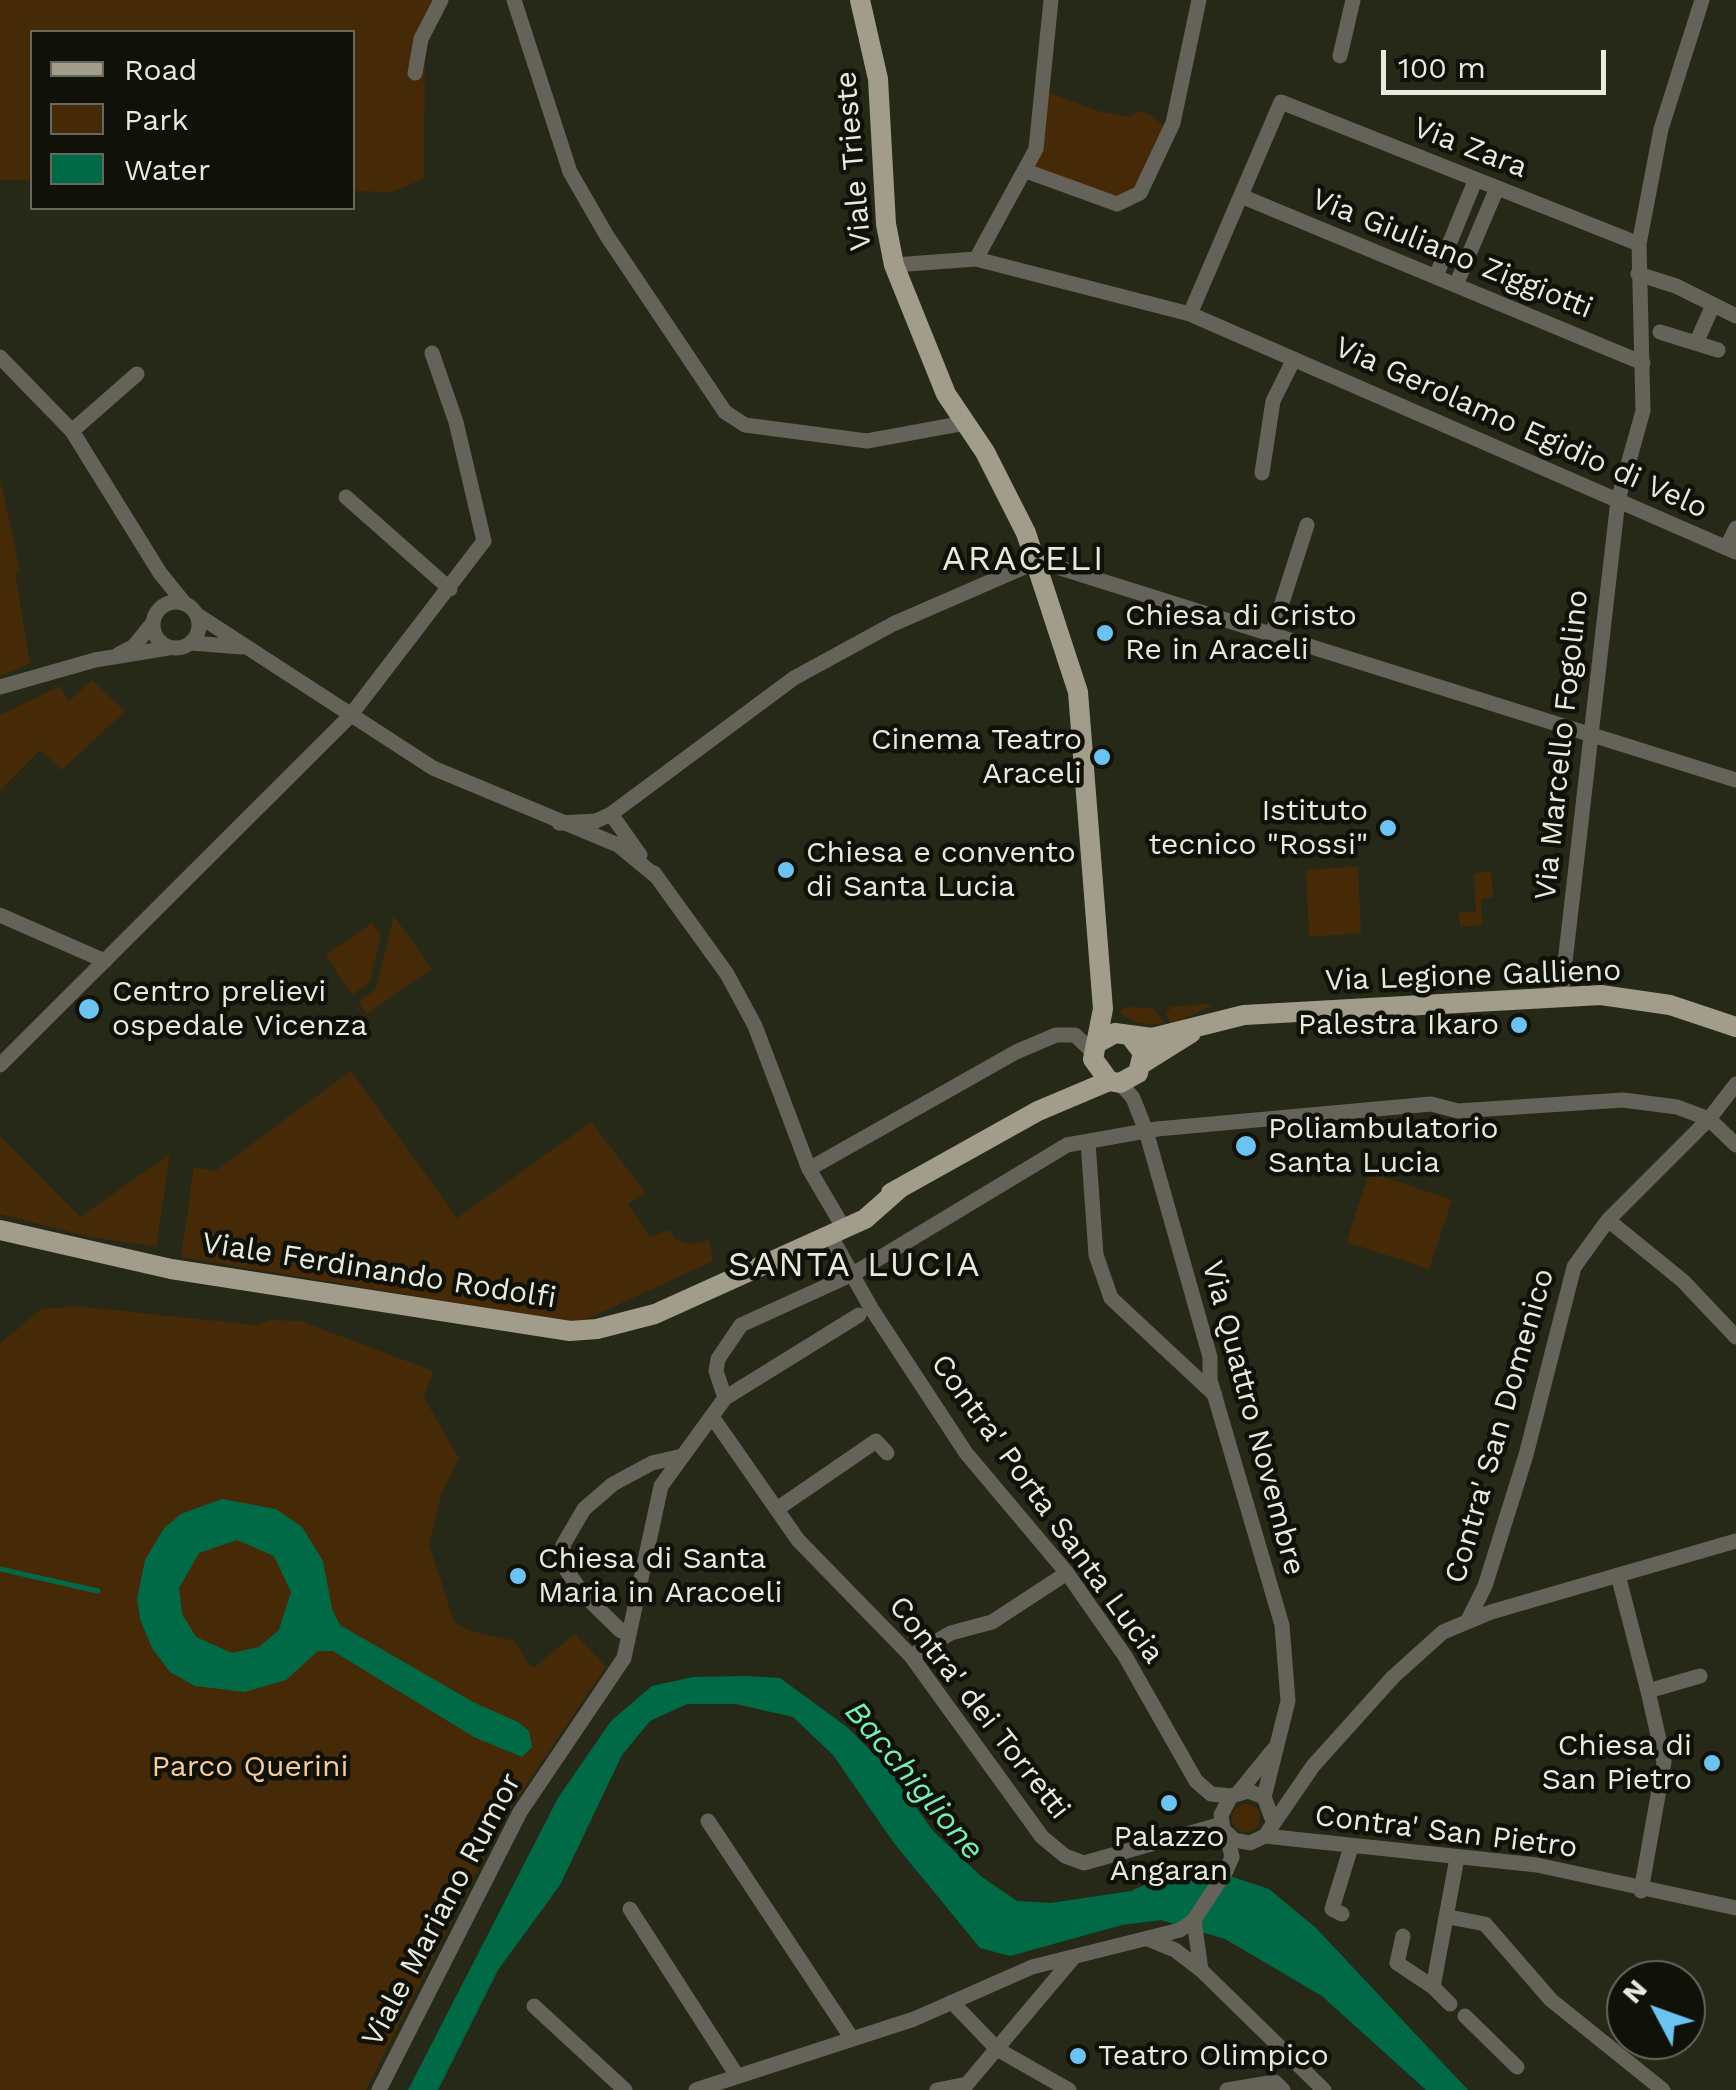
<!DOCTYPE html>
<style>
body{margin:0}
#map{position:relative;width:1736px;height:2090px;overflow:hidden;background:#262917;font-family:"Work Sans",sans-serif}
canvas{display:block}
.legend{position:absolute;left:30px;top:30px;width:325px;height:180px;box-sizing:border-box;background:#101109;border:2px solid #66685f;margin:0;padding:12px 18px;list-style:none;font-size:30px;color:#e8eadf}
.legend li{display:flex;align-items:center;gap:20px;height:50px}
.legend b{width:50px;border:2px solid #66685f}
.north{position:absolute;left:1606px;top:1960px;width:100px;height:100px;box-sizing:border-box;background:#101109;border:2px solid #66685f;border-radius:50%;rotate:311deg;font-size:28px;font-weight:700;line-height:40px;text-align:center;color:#e8eadf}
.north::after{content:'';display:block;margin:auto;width:35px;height:45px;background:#6bc3f2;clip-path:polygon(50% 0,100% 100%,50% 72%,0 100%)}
.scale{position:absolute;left:1381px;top:50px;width:225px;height:45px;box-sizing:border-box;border:5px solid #e8eadf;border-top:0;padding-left:12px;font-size:30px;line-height:35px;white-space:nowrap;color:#e8eadf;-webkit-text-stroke:8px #101109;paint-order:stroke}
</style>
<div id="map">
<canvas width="1736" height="2090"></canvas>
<ul class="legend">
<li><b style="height:12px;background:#a29c8b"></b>Road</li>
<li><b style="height:28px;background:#462a07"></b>Park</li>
<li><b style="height:28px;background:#006a47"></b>Water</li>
</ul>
<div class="north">N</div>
<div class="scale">100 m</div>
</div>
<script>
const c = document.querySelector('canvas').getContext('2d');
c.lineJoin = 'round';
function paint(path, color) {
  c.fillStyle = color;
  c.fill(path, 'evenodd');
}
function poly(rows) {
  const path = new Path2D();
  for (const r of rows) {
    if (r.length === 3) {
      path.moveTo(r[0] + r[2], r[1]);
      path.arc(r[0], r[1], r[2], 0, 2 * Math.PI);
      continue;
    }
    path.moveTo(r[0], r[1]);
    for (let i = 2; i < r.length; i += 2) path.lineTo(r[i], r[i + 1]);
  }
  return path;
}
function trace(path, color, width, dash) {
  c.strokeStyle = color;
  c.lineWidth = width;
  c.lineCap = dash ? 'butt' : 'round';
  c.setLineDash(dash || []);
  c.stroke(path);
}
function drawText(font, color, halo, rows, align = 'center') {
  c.font = font + ' "Work Sans",sans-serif';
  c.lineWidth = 9;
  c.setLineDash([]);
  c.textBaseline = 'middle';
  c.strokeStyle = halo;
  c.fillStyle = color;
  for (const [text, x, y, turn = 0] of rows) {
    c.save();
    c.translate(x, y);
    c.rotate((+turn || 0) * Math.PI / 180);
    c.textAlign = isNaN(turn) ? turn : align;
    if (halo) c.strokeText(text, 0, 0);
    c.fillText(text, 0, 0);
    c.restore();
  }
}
const green = poly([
 [0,0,442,0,425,37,424,179,392,192,353,191,352,32,32,32,32,181,0,180],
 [1042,90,1098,111,1128,117,1139,111,1147,113,1169,130,1140,193,1117,204,1026,171],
 [0,478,20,570,15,572,30,663,0,676],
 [92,680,125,711,62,770,40,750,0,791,0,715,60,686,69,701],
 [1358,866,1361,933,1309,937,1306,870],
 [1491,872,1493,897,1481,899,1482,925,1460,927,1459,913,1476,911,1474,873],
 [394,916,432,969,367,1014,358,1002,376,989],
 [372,923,381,935,370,982,352,995,326,955],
 [1208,1004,1212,1006,1171,1024,1166,1014,1171,1007],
 [1125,1007,1152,1008,1164,1022,1151,1025,1133,1021,1119,1012],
 [351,1071,457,1218,591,1122,645,1192,628,1204,650,1237,670,1230,674,1239,689,1244,709,1240,713,1261,578,1323,181,1257,194,1167,215,1171],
 [0,1136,80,1217,170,1154,156,1247,91,1237,0,1214],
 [1369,1172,1452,1200,1429,1269,1347,1242],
 [75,1306,255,1325,271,1320,300,1321,433,1371,424,1398,459,1458,441,1495,429,1545,454,1622,470,1631,515,1641,529,1665,535,1667,575,1634,606,1667,505,1816,366,2090,0,2090,0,1344,41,1309],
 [1246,1818,14],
 [1686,1981,1700,1983,1700,2014,1686,2010]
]);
const water = poly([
 [222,1499,276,1509,302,1527,323,1561,332,1609,340,1625,473,1702,518,1722,529,1731,532,1747,522,1757,474,1737,333,1651,318,1651,286,1680,245,1692,195,1686,170,1672,152,1648,140,1619,137,1599,145,1560,164,1528,181,1514],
 [237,1540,274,1556,291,1592,279,1630,259,1647,232,1653,196,1637,182,1614,179,1588,199,1553],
 [747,1676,780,1678,847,1727,889,1769,933,1831,982,1877,1017,1901,1051,1903,1131,1891,1179,1870,1200,1866,1269,1889,1316,1928,1468,2090,1426,2090,1322,1996,1225,1939,1161,1920,1122,1925,1010,1956,980,1948,894,1843,833,1755,793,1717,736,1704,687,1704,650,1721,622,1755,560,1885,498,1970,438,2090,408,2090,558,1798,611,1721,652,1686,693,1677]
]);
const stream = poly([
 [0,1569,98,1591]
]);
const minor = poly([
 [514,0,570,172,607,236,725,412,745,425,867,441,965,423],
 [1340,56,1353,0],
 [415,73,421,39,441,0],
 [1026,171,1117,204,1140,193,1173,123,1199,0],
 [1241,196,1643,363],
 [976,259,1036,149,1051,0],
 [894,265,976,259,1190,314,1736,552],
 [1638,274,1676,286,1736,316],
 [1436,276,1475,181],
 [1456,285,1497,188],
 [1190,314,1281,102,1639,244],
 [1660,332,1718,350],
 [1697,341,1713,305],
 [0,357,72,431,160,573,185,604],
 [72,431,137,374],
 [1262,473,1273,401,1294,359],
 [346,497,450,589],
 [1726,548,1736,528],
 [176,625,23],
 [196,614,433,768,618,845,658,878],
 [1271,637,1307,525],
 [191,643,242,647],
 [119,654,134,646,152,624],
 [0,687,95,660,168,648],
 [611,814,640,855],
 [559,823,596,821,611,814,794,678,893,624,1038,561,1736,780],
 [654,873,727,974,755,1026,809,1169,839,1220],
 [0,915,105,961],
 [1561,997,1618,500,1643,411,1639,244,1661,129,1702,0],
 [0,1065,350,716,484,541,456,422,432,353],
 [1120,1083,1133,1098,1146,1131,1210,1357,1210,1380,1282,1625,1288,1701,1264,1797],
 [1088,1142,1096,1255,1111,1298,1215,1395],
 [809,1169,1016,1052,1056,1035,1075,1035,1094,1053],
 [1608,1220,1683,1281,1736,1337],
 [830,1235,871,1308,966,1453,1067,1573,1125,1656,1196,1781,1211,1794,1231,1796],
 [725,1398,716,1371,718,1359,741,1325,853,1274,1067,1145,1157,1129,1431,1104,1458,1111,1623,1100,1677,1107,1709,1119,1736,1145],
 [725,1398,859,1315],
 [713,1418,798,1540,911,1656,1042,1837,1065,1856,1084,1863,1222,1824],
 [777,1509,876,1441,887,1453],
 [1618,1575,1648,1691],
 [1468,1620,1485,1586,1526,1455,1574,1267,1608,1220,1709,1119,1736,1084],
 [621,1631,584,1595,567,1571,563,1545,584,1509,613,1484,652,1463,678,1457],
 [911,1656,951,1633,992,1622,1067,1573],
 [1239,1792,1273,1750],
 [708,1821,851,2037],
 [1273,1821,1264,1797,1248,1791,1231,1796,1221,1815,1223,1829,1234,1840,1250,1843,1265,1836,1313,1766,1393,1677,1443,1632,1491,1612,1736,1541],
 [1265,1836,1537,1865,1736,1908],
 [1641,1891,1664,1762,1648,1691,1700,1676],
 [630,1909,736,2074],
 [1342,1914,1332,1909,1351,1847],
 [1449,1917,1485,1924,1551,2000,1663,2090],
 [1194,1920,1201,1970],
 [1403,1936,1397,1963,1433,1987,1457,1858],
 [1148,1939,1175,1950,1201,1970,1324,2090],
 [1433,1987,1450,2004],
 [952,2002,997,2049,1069,2090],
 [534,2006,625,2090],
 [1465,2016,1517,2067],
 [967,2084,1074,1957],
 [379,2090,520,1812,624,1658,661,1486,725,1398],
 [696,2090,914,2019,1032,1967,1180,1930,1194,1920,1226,1871,1232,1857,1227,1835],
 [937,2090,967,2084],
 [1227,2090,1275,2082,1283,2090]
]);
const major = poly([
 [860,0,878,79,886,224,894,265,946,394,985,452,1026,533,1078,692,1103,1009,1093,1059,1109,1081,1120,1083,1138,1073,1143,1053,1130,1036],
 [1099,1042,1115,1033,1152,1038,1244,1015,1601,995,1670,1005,1736,1027],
 [1143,1063,1191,1033],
 [891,1193,1038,1111,1109,1081],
 [0,1230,171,1269,570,1331,597,1329,655,1314,865,1219,899,1189]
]);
const markers = [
 [1105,633,10,"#6bc3f2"],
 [1102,757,10,"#6bc3f2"],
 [1388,828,10,"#6bc3f2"],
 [786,870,10,"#6bc3f2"],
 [89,1009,12,"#6bc3f2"],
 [1519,1025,10,"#6bc3f2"],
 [1246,1146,12,"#6bc3f2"],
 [518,1576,10,"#6bc3f2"],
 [1712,1763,10,"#6bc3f2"],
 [1169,1803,10,"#6bc3f2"],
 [1078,2056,10,"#6bc3f2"]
];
const streetNames = [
 ["Via Zara",1470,148,21],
 ["Viale Trieste",854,161,-95],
 ["Via Giuliano Ziggiotti",1452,254,22],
 ["Via Gerolamo Egidio di Velo",1521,428,24],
 ["Via Marcello Fogolino",1562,745,-84],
 ["Via Legione Gallieno",1473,976,-2],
 ["Viale Ferdinando Rodolfi",379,1271,9],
 ["Via Quattro Novembre",1253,1418,75],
 ["Contra' San Domenico",1500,1426,-74],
 ["Contra' Porta Santa Lucia",1047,1509,54],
 ["Contra' dei Torretti",979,1708,52],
 ["Contra' San Pietro",1446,1832,7],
 ["Viale Mariano Rumor",442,1910,-62]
];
const poiNames = [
 ["Chiesa di Cristo",1125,616],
 ["Re in Araceli",1125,650],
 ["Cinema Teatro",1082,740,"right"],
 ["Araceli",1082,774,"right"],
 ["Istituto",1368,811,"right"],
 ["tecnico \"Rossi\"",1368,845,"right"],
 ["Chiesa e convento",806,853],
 ["di Santa Lucia",806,887],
 ["Centro prelievi",112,992],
 ["ospedale Vicenza",112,1026],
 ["Palestra Ikaro",1499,1025,"right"],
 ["Poliambulatorio",1268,1129],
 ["Santa Lucia",1268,1163],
 ["Chiesa di Santa",538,1559],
 ["Maria in Aracoeli",538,1593],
 ["Chiesa di",1692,1746,"right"],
 ["San Pietro",1692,1780,"right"],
 ["Palazzo",1169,1837,"center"],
 ["Angaran",1169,1871,"center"],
 ["Teatro Olimpico",1098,2056]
];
const parkNames = [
 ["Parco Querini",250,1767]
];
const waterNames = [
 ["Bacchiglione",914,1781,50]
];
const quarterNames = [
 ["ARACELI",1024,560],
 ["SANTA LUCIA",855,1266]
];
paint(green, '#462a07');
paint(water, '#006a47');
trace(stream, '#006a47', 5);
trace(minor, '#656259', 15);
trace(major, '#a29c8b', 20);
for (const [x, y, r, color] of markers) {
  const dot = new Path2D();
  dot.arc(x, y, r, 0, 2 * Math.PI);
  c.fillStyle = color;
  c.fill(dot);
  trace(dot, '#101109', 4);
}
drawText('30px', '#e8eadf', '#101109', streetNames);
drawText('30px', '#e8eadf', '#101109', poiNames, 'left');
drawText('30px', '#f8cb9d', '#101109', parkNames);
drawText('italic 32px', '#78eeb9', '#101109', waterNames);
c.letterSpacing = '2.5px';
drawText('35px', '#e8eadf', '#101109', quarterNames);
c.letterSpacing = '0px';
</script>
